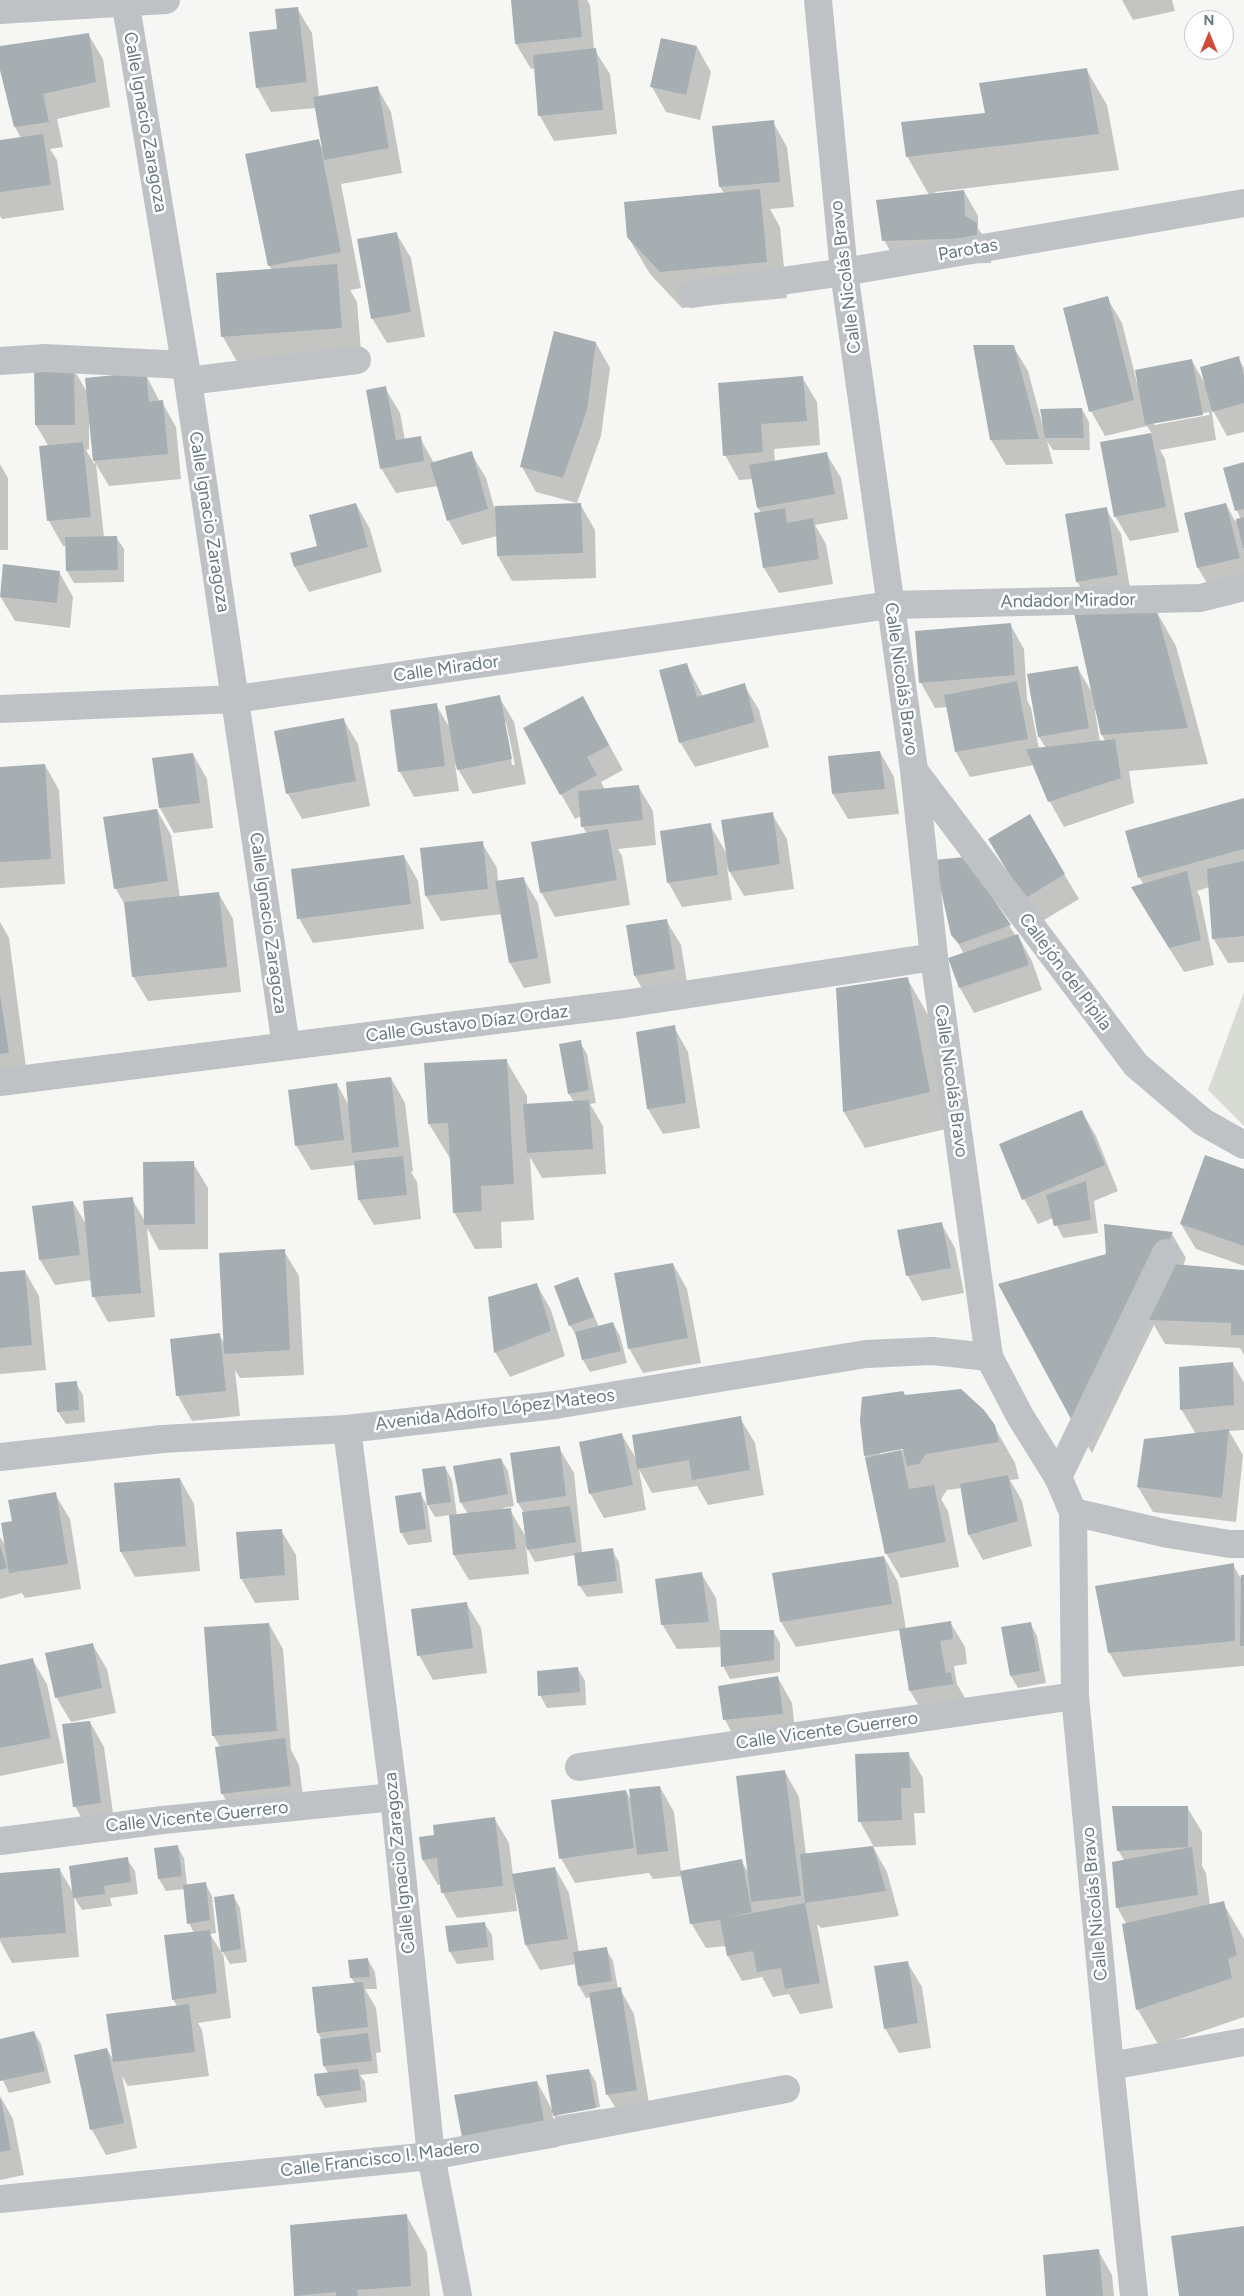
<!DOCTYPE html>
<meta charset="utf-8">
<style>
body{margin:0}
#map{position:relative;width:1244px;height:2296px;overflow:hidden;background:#f6f6f4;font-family:Figtree,sans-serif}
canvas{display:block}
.north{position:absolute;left:1184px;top:10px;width:50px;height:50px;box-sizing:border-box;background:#fff;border:1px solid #c3c9cd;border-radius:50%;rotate:0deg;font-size:14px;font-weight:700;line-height:20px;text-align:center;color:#697981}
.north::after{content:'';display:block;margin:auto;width:18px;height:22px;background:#d04c3a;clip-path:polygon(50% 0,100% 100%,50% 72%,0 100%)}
</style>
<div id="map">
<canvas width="1244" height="2296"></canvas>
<div class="north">N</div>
</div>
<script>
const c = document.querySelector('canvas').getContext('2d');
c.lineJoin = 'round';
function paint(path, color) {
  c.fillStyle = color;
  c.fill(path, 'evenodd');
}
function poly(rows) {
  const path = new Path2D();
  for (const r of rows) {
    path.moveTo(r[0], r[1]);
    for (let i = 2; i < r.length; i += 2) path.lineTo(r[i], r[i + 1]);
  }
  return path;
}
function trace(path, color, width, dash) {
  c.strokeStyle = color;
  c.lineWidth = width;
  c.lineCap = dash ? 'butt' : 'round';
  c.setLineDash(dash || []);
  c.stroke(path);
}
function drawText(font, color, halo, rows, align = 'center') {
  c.font = font + ' Figtree,sans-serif';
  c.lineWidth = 5;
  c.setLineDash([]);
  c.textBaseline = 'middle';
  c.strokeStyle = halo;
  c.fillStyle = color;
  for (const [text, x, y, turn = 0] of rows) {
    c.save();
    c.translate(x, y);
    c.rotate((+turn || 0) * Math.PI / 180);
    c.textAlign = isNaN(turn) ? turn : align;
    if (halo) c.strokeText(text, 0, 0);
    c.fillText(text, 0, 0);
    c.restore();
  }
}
const green = poly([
 [1244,992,1244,1126,1208,1090]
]);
const shadow = poly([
 [512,0,587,0,590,5,594,49,610,74,617,134,554,141,540,116,535,68,531,69,516,44],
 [1122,0,1172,0,1175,11,1133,20],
 [297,8,312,33,319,97,377,87,391,112,402,173,341,184,361,288,350,290,357,302,362,364,244,374,223,337,217,274,272,270,269,265,318,141,323,149,316,108,271,112,257,87,279,30],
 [88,34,103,59,110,107,57,119,63,147,50,149,57,160,64,210,2,219,0,216,0,141,21,138,15,127,0,65,0,48],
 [697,47,711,72,700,120,666,112,652,87],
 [1086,69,1107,105,1119,170,935,192,936,195,964,191,978,216,978,228,991,249,991,263,898,265,884,240,929,195,907,156,987,114],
 [773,122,787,147,794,207,770,209,780,227,787,298,682,308,650,274,628,237,724,193,720,187,714,127],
 [396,233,411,258,425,337,387,343,372,318],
 [1107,298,1122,323,1137,383,1192,361,1204,382,1238,358,1244,368,1244,432,1227,436,1211,407,1216,440,1160,450,1165,459,1179,532,1130,541,1115,516,1101,443,1152,434,1147,426,1105,436,1091,411],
 [1209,412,1209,415,1154,425,1154,423],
 [596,343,610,368,601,436,577,503,536,492,522,467],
 [1013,346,1028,371,1042,423,1082,409,1089,422,1090,450,1053,450,1047,441,1053,464,1006,465,991,440],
 [36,368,73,368,87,392,145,373,160,402,162,402,176,427,181,479,109,486,96,464,104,537,116,537,124,549,124,582,74,583,67,571,66,546,63,546,49,521,40,448,49,447,36,425],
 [89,425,91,425,95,465,86,450,89,449],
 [802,377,817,402,820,445,774,449,775,462,826,453,841,478,848,519,815,525,826,544,833,584,779,593,764,568,761,513,758,508,753,479,739,480,725,455],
 [385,388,400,413,405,440,420,438,434,463,471,453,486,478,494,507,580,504,595,530,596,578,512,581,498,556,497,536,462,545,448,520,438,486,396,493,381,468],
 [1244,463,1244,585,1213,593,1198,568,1226,504,1235,521,1241,519,1237,511,1225,469],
 [0,464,8,478,8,550,0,550],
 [356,504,370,529,382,572,309,592,295,567,291,554,319,547],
 [1106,509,1121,534,1132,600,1091,606,1077,581],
 [59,572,73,597,70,628,15,621,0,596],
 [1155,609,1176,646,1208,764,1129,771,1134,803,1064,827,1050,802,1034,765,970,777,956,752,948,707,935,708,921,683,1010,624,1024,649,1027,700,1031,708,1039,749,1046,748,1039,737,1028,675,1077,667,1093,694],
 [1095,711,1097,711,1102,735,1106,742,1100,742],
 [686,664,703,696,744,685,759,710,769,747,695,767,680,742],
 [499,697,514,722,526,784,473,794,455,764,459,791,414,797,400,772,391,711,436,705,450,728],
 [504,722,506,722,515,765,512,765],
 [343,719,358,744,370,806,302,819,288,794],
 [597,723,623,770,601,782,605,790,638,786,653,811,656,845,618,849,622,856,630,905,555,917,541,892,587,834,583,827,581,816,575,819,561,794],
 [880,752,894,777,899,814,848,819,833,794],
 [193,754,207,779,213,828,174,833,160,808,154,759],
 [45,765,59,790,65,884,0,888,0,768],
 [1244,799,1244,962,1228,963,1213,938,1209,887,1197,891,1200,897,1214,965,1184,972,1147,913,1144,885,1139,877],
 [157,810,171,835,180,898,219,894,233,919,241,992,148,1001,133,976,126,907,116,889,105,818],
 [772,814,787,839,794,889,744,896,727,867,732,900,682,907,668,882,710,825,727,854],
 [1029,816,1079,899,1039,923,1004,864],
 [482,843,497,868,498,882,523,878,538,903,551,983,524,988,510,963,502,914,441,921,426,896],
 [404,856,418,881,424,929,313,943,299,918],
 [964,858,1016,936,1018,936,1032,961,1042,990,974,1013,960,988,964,954,953,934],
 [666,920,681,945,689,994,649,1001,635,976],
 [0,922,9,938,29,1090,0,1093],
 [907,978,928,1015,950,1128,865,1148,844,1112],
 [674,1027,688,1052,700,1128,663,1134,648,1109,637,1033],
 [580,1042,587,1054,596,1103,590,1104,603,1126,606,1174,542,1178,530,1157,534,1220,501,1222,502,1248,475,1249,454,1212,451,1160,429,1124,506,1060,527,1096,527,1105,574,1102,569,1094,561,1045],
 [391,1078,405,1103,413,1171,411,1172,417,1182,421,1219,374,1225,359,1200,356,1165,311,1170,296,1145,337,1084,349,1106],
 [1082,1112,1096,1136,1118,1191,1094,1201,1098,1233,1063,1238,1053,1218,1038,1224,1024,1199,1001,1145],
 [193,1163,208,1188,208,1249,159,1250,147,1228,155,1317,108,1322,94,1297,92,1280,55,1285,40,1260,73,1202,87,1226,132,1199,145,1221],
 [1244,1171,1244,1266,1196,1249,1181,1224],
 [941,1223,955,1248,964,1293,922,1301,908,1276,898,1231],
 [1172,1234,1186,1258,1183,1266,1244,1271,1244,1355,1240,1348,1165,1344,1154,1325,1092,1453,1078,1429,1107,1255],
 [284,1251,299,1276,304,1375,240,1378,235,1370,240,1416,192,1421,178,1396,219,1335,225,1344],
 [673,1264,687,1289,701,1363,643,1373,629,1348],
 [25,1271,39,1296,46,1370,0,1374,0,1273],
 [578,1279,599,1327,613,1323,620,1336,627,1363,590,1372,583,1360,578,1339,570,1325],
 [537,1285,551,1310,565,1356,510,1377,495,1352],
 [1233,1364,1244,1383,1244,1430,1229,1431,1243,1455,1236,1522,1153,1512,1138,1487,1145,1440,1196,1434,1181,1409],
 [76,1383,83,1395,85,1422,66,1424,58,1412,56,1384],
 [905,1397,994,1426,1015,1463,1019,1479,1010,1480,1022,1501,1032,1546,983,1560,969,1535,962,1488,947,1490,941,1499,948,1511,959,1567,901,1578,886,1553,865,1456,861,1420],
 [908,1446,909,1449,880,1454,880,1452],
 [740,1418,755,1443,764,1495,708,1505,697,1486,652,1493,639,1469,646,1510,604,1518,590,1493,622,1435,637,1460],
 [559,1448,574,1473,582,1553,612,1550,619,1562,623,1593,587,1597,579,1585,576,1555,535,1562,526,1546,529,1574,469,1580,454,1555,450,1515,435,1517,428,1505,445,1467,452,1480,457,1516,468,1514,461,1503,501,1459,508,1471,514,1506,503,1508,504,1510,510,1510,526,1537,524,1513,518,1503],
 [180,1479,194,1504,200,1571,135,1577,121,1552,115,1485],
 [420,1493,427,1505,432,1542,408,1545,401,1532],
 [55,1494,70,1519,81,1589,25,1598,22,1593,0,1599,0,1537,6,1547,13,1522],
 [281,1530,296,1555,299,1600,255,1603,241,1578],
 [884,1557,898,1582,906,1629,950,1622,965,1647,967,1664,954,1666,957,1684,965,1698,925,1716,910,1691,901,1630,796,1647,781,1622],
 [1233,1565,1240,1577,1244,1576,1244,1666,1123,1677,1109,1652],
 [701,1573,716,1598,720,1631,773,1631,780,1643,780,1672,730,1679,723,1666,722,1647,677,1649,662,1624],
 [466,1603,481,1628,487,1673,433,1680,419,1655],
 [1030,1623,1037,1636,1046,1683,1018,1688,1011,1676],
 [269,1624,283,1649,291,1750,299,1765,305,1811,236,1818,222,1793,220,1747,213,1735],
 [92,1644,107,1669,116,1713,71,1722,56,1697],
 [32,1659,47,1684,64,1763,0,1776,0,1667],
 [578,1669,585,1681,586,1705,547,1708,540,1695],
 [778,1678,792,1703,796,1739,739,1745,725,1720],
 [90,1722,104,1747,115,1828,89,1831,75,1806],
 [908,1753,923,1778,925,1813,914,1813,916,1845,874,1847,860,1822],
 [785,1772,799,1797,806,1855,873,1847,887,1872,899,1916,821,1928,817,1924,833,2008,800,2014,789,1994,773,1997,762,1977,742,1981,728,1956,726,1946,706,1948,691,1923,682,1876,653,1879,649,1873,575,1883,561,1858,626,1791,632,1802,660,1787,674,1812,681,1872,741,1860,749,1874],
 [1187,1807,1202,1832,1202,1866,1206,1873,1210,1906,1223,1903,1244,1939,1244,2017,1159,2046,1138,2010,1123,1925,1127,1925,1117,1907,1124,1860,1118,1850],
 [494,1818,509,1843,513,1876,555,1868,569,1893,579,1953,606,1949,613,1961,618,1989,620,1989,634,2014,651,2115,622,2119,607,2094,591,1997,586,1998,579,1986,576,1964,540,1970,526,1945,517,1893,515,1893,517,1911,457,1918,443,1893,442,1884,438,1885,423,1860,436,1836],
 [177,1846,184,1858,187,1885,205,1883,212,1896,216,1933,210,1934,223,1955,216,1898,233,1895,240,1908,247,1962,230,1964,223,1952,231,2018,198,2023,202,2030,209,2076,128,2086,122,2076,137,2148,106,2155,92,2130,107,2049,114,2061,177,2006,173,1999,194,1933,189,1923,185,1889,166,1891,159,1879],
 [127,1859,135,1871,138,1894,110,1898,112,1906,82,1910,74,1897,79,1957,12,1963,0,1941,0,1874,60,1870,74,1894],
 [484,1923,492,1935,494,1960,457,1964,450,1952],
 [368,1960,375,1972,377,1989,365,1989,376,2008,381,2052,376,2053,378,2073,360,2075,365,2082,367,2102,325,2108,318,2095,328,2073,324,2066,322,2040,318,2033,313,1988,355,1984,351,1977],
 [907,1962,922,1987,931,2048,899,2053,885,2028],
 [34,2032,41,2044,51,2083,9,2093,0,2074,0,2040],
 [589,2070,596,2082,600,2107,557,2114,557,2116,601,2109,603,2121,561,2128,552,2112,558,2147,478,2161,463,2136,537,2082,553,2111],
 [0,2096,13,2119,24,2175,0,2180],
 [406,2215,427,2252,430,2296,295,2296,291,2226],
 [1098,2250,1112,2275,1114,2296,1047,2296]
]);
const building = poly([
 [511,0,578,0,582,37,515,44],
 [298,7,307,82,256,88,249,32,277,29,275,9],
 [89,33,96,82,43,94,49,122,14,127,0,70,0,46],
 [661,38,697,46,686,95,650,87],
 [596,48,603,110,538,116,533,55],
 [1087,68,1099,134,906,157,901,122,985,113,979,83],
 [378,86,389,148,324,160,313,97],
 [774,120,780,182,719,187,712,126],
 [43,134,51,185,0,192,0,140],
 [319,139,341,252,268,266,245,154],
 [760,189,767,262,660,272,627,237,624,202],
 [964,190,965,216,977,223,977,238,882,241,876,200],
 [397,232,411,312,371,319,357,239],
 [337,264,342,328,221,337,216,273],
 [1108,296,1134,400,1089,412,1063,308],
 [554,331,596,342,587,410,563,478,520,467],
 [973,345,1014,345,1039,439,990,440],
 [1239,356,1244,377,1244,403,1212,412,1200,367],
 [1192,359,1203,415,1145,425,1135,370],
 [34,367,74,367,75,425,35,425],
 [146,372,149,402,163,400,168,454,93,461,85,378],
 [803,376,807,421,761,424,763,452,723,456,718,383],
 [386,386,396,440,421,436,424,461,380,469,366,390],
 [1082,408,1084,438,1045,438,1040,409],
 [1151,433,1166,507,1114,517,1100,442],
 [83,442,91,517,47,521,39,446],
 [472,451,488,509,447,521,430,463],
 [827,452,835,494,757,508,749,465],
 [1244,462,1244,509,1235,511,1223,468],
 [356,503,368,547,294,567,290,553,317,546,309,515],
 [581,503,583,553,497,556,495,506],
 [1226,503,1240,558,1197,568,1184,513],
 [1107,507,1118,575,1076,582,1065,514],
 [785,508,787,523,813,518,819,559,763,568,754,513],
 [1244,517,1244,548,1243,548,1236,519],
 [117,536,118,570,66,571,65,537],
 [3,564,60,571,57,603,0,597],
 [1156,608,1188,728,1101,735,1074,613],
 [1011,623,1015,675,919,683,915,631],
 [687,663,697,697,745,683,755,722,679,743,659,670],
 [1078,666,1089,728,1038,737,1027,674],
 [1017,681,1028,739,955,752,944,695],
 [500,695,512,759,457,770,445,706],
 [583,696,609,745,587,757,597,775,560,795,523,728],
 [437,703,445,766,398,772,390,710],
 [344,718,356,781,286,794,274,731],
 [1115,739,1121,778,1048,802,1026,749],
 [880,751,885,789,832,794,828,756],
 [193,753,200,803,159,808,152,758],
 [45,764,51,859,0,862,0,767],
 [639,785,643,820,581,827,578,791],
 [1244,798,1244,849,1138,878,1125,831],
 [157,809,168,881,114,889,103,817],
 [773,812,780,864,729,872,721,820],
 [1030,814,1065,874,1024,899,988,839],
 [711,823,718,875,667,883,660,831],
 [608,829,617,880,540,893,531,842],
 [483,841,488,889,425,896,420,848],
 [404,855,411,904,297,919,291,869],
 [965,857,1011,925,959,944,951,935,934,860],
 [1244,861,1244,936,1212,939,1207,869],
 [1187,871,1201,940,1169,948,1131,887],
 [524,877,538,958,509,963,495,881],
 [219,892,227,967,132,977,124,902],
 [667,919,675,969,634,976,626,925],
 [1018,934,1029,965,959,988,948,958],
 [908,977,930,1092,843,1112,836,988],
 [0,994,9,1053,0,1054],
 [675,1025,686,1103,647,1109,636,1032],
 [581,1040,589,1090,568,1094,559,1044],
 [507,1059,514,1184,481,1186,482,1211,453,1213,448,1123,428,1124,424,1063],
 [391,1077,399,1147,352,1153,346,1082],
 [337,1083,344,1140,295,1146,288,1090],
 [589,1100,593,1149,527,1153,523,1104],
 [1082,1110,1105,1165,1022,1200,999,1144],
 [1205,1155,1244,1169,1244,1246,1180,1224],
 [403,1156,407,1195,358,1200,354,1161],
 [194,1161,195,1224,144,1225,143,1162],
 [1086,1181,1091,1220,1054,1226,1046,1195],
 [133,1197,141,1293,92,1297,83,1201],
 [73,1201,80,1255,39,1260,32,1206],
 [942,1222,951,1268,906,1276,897,1230],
 [1104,1224,1173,1232,1077,1430,998,1284,1106,1254],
 [285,1249,290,1350,224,1354,219,1253],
 [673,1263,688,1338,628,1349,614,1273],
 [1172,1264,1244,1270,1244,1335,1231,1335,1231,1323,1149,1320],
 [25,1270,32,1345,0,1348,0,1272],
 [578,1277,594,1317,569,1326,554,1286],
 [537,1283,551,1331,494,1353,488,1297],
 [613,1322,621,1351,582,1360,575,1332],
 [220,1333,226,1391,176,1396,170,1339],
 [1233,1362,1234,1405,1180,1410,1179,1367],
 [77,1381,79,1410,57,1412,55,1383],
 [961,1389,984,1410,995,1425,999,1442,926,1454,919,1464,907,1466,903,1449,864,1456,860,1420,862,1397,903,1391,905,1395],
 [741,1416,750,1470,692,1480,689,1460,637,1469,632,1435],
 [1229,1429,1222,1498,1137,1487,1144,1439],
 [622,1433,633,1485,589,1494,579,1442],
 [560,1446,566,1496,517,1503,510,1453],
 [901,1450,909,1489,934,1485,946,1542,885,1554,865,1458],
 [501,1458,508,1494,460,1503,453,1466],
 [445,1466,451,1502,427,1505,422,1469],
 [1008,1475,1018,1521,968,1535,960,1484],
 [180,1478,186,1546,120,1552,114,1483],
 [56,1492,68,1564,9,1573,1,1523,12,1521,8,1500],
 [421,1492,426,1529,400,1533,395,1496],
 [570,1506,576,1542,527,1550,522,1512],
 [511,1508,516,1549,453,1555,449,1515],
 [282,1529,285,1575,240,1579,236,1532],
 [0,1545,7,1568,0,1570],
 [613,1548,617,1581,578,1586,574,1553],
 [884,1556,892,1604,780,1622,772,1573],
 [1234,1563,1235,1641,1108,1653,1095,1586],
 [702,1572,709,1622,661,1625,655,1579],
 [1241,1575,1244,1575,1244,1646,1240,1646],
 [467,1602,473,1648,417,1656,411,1609],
 [951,1621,953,1639,940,1641,946,1673,951,1672,953,1684,909,1691,899,1629],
 [1031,1622,1040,1671,1010,1676,1001,1627],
 [269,1623,277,1731,212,1736,204,1627],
 [720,1630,774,1630,774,1660,721,1667],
 [93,1643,102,1688,55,1698,45,1653],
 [33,1658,51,1738,0,1748,0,1665],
 [578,1667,580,1692,538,1696,537,1671],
 [778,1676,783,1714,723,1720,718,1686],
 [90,1721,101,1803,73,1807,62,1724],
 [285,1738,291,1786,221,1794,215,1747],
 [909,1752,911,1788,901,1788,902,1820,858,1822,855,1754],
 [785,1770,801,1896,751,1902,736,1776],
 [660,1786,668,1851,637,1855,629,1789],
 [626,1790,634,1848,559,1859,551,1800],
 [1112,1806,1188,1806,1188,1847,1117,1851],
 [495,1817,503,1886,441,1893,437,1858,422,1860,419,1837,434,1835,433,1825],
 [178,1845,182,1876,158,1879,154,1848],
 [873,1846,886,1891,805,1903,820,1983,785,1989,781,1968,757,1972,753,1951,727,1956,720,1920,690,1924,680,1871,742,1859,752,1912,727,1918,805,1903,800,1854],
 [1192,1847,1198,1895,1116,1908,1112,1862],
 [128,1857,131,1882,104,1886,105,1894,73,1898,69,1866],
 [555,1867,568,1939,525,1945,512,1874],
 [60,1868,66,1933,0,1938,0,1873],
 [206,1882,210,1920,187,1924,183,1885],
 [234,1894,241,1949,221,1952,214,1897],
 [1224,1901,1237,1955,1228,1959,1232,1978,1136,2010,1122,1924],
 [485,1922,488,1947,449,1952,445,1926],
 [210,1930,217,1993,172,2000,164,1935],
 [607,1947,612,1981,578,1986,573,1952],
 [368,1958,370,1977,350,1978,348,1960],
 [908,1961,918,2023,884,2029,874,1966],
 [363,1982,368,2027,317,2033,312,1987],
 [621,1987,637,2090,606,2095,589,1993],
 [189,2004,195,2052,113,2062,106,2014],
 [34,2031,45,2071,0,2081,0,2039],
 [368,2033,372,2061,323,2066,320,2039],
 [107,2048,124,2123,90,2130,74,2055],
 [358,2069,361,2090,317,2096,314,2074],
 [589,2069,596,2108,553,2116,546,2075],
 [537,2081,544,2122,462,2137,454,2095],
 [1,2100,11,2150,0,2152,0,2101],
 [407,2214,411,2286,357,2290,358,2296,336,2296,336,2292,294,2296,290,2225],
 [1244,2226,1244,2296,1179,2296,1171,2236],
 [1099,2249,1103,2296,1046,2296,1043,2255]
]);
const minor = poly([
 [125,0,188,381,286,1046],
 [818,0,844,272,914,770,934,957,989,1357],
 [0,10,166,0],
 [692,294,844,272,1244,203],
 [0,361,45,358,185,365],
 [188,381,357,360],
 [0,709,236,699,890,605,1200,598,1244,587],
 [915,772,1136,1065,1203,1122,1244,1145],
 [0,1082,624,1004,934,957],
 [347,1429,394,1797,431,2156,458,2296],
 [1058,1477,1166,1253],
 [1073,1512,1075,1696,1110,2066,1134,2296],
 [579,1767,1075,1696],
 [0,1841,163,1820,394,1797],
 [1110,2066,1244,2042],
 [0,2199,431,2156,786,2089]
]);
const tertiary = poly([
 [0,1457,162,1439,347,1429,555,1405,866,1354,932,1351,989,1357,1020,1416,1058,1477,1073,1512,1168,1534,1230,1544,1244,1544]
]);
const streetNames = [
 ["Calle Ignacio Zaragoza",145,122,80],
 ["Parotas",968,250,-10],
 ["Calle Nicolás Bravo",846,277,-97],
 ["Calle Ignacio Zaragoza",209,522,81],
 ["Andador Mirador",1068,601,-1],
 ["Calle Mirador",446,669,-8],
 ["Calle Nicolás Bravo",901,679,82],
 ["Calle Ignacio Zaragoza",268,923,82],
 ["Callejón del Pípila",1065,972,53],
 ["Calle Gustavo Díaz Ordaz",467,1024,-7],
 ["Calle Nicolás Bravo",951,1081,82],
 ["Avenida Adolfo López Mateos",495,1410,-7],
 ["Calle Vicente Guerrero",827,1731,-8],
 ["Calle Vicente Guerrero",197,1817,-6],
 ["Calle Ignacio Zaragoza",400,1863,-96],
 ["Calle Nicolás Bravo",1095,1904,-95],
 ["Calle Francisco I. Madero",380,2159,-7]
];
paint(green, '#d7dbd3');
paint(shadow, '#0003');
paint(building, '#a6aeb2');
trace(minor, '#bec2c5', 28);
trace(tertiary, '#bec2c5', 28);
drawText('18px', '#697981', '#fff', streetNames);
</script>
